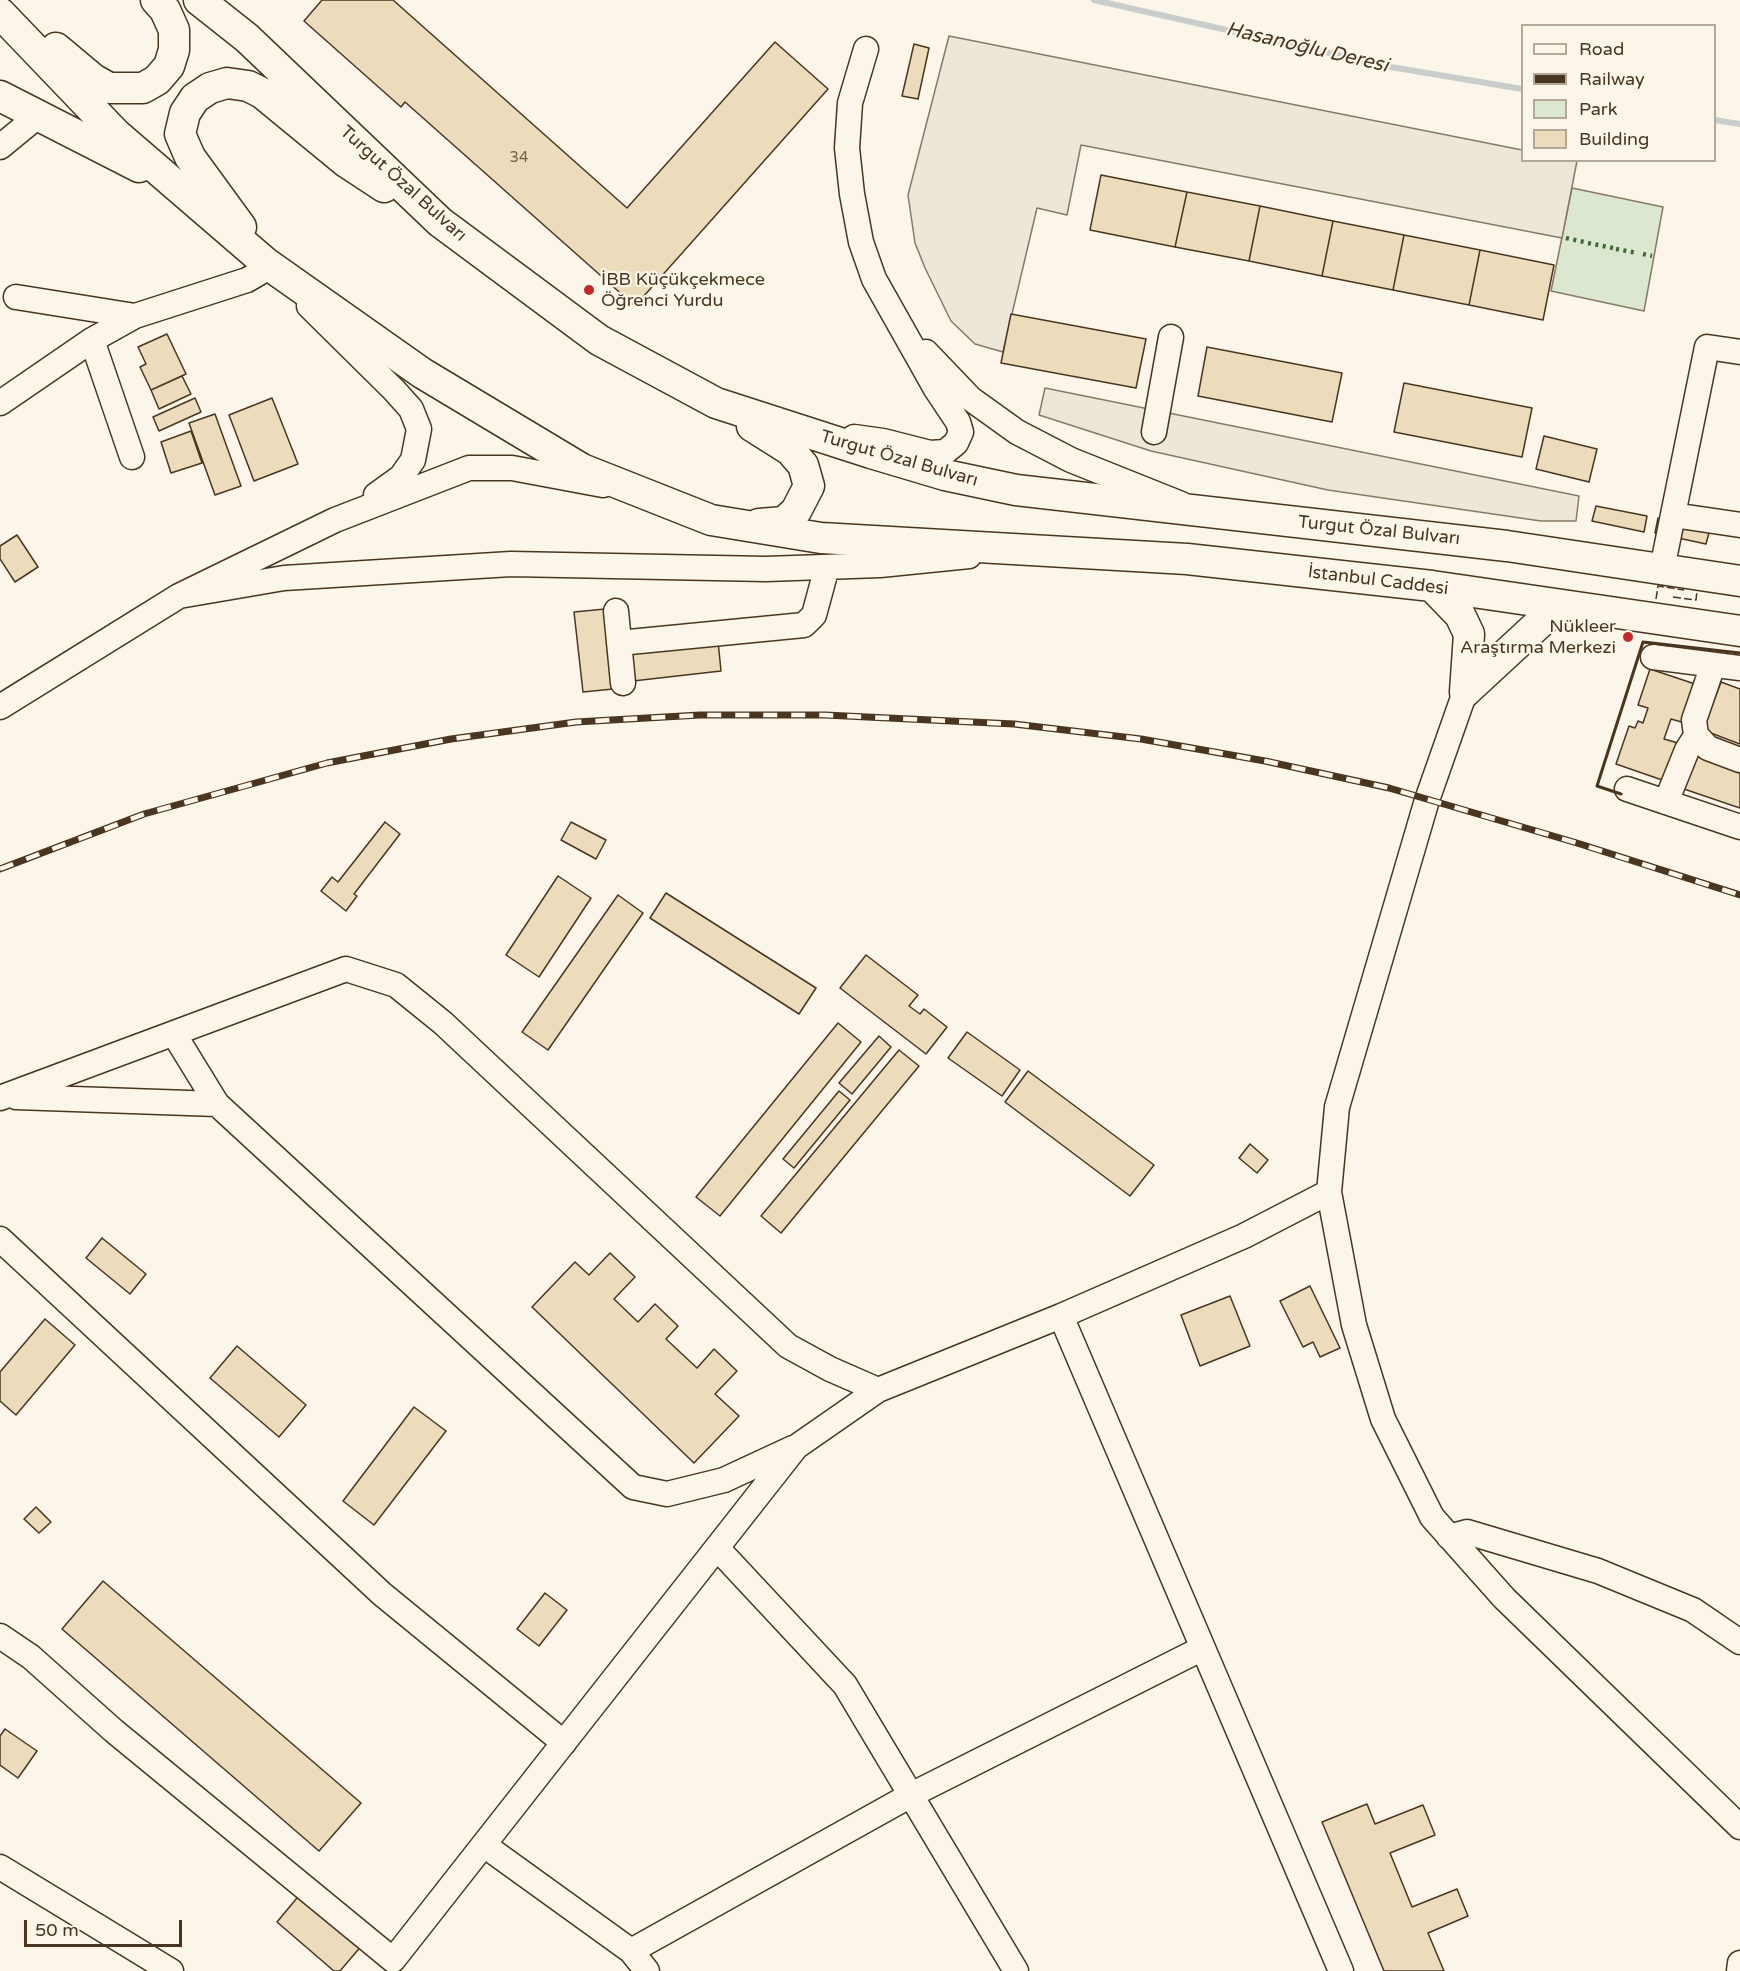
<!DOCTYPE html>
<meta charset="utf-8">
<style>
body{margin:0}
#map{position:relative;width:1740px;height:1971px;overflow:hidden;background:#fbf6e9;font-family:"Varela Round",sans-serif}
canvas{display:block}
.legend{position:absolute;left:1521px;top:24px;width:195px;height:138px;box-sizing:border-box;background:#fbf6e9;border:2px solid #b4a999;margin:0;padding:8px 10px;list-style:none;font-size:18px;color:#4a3520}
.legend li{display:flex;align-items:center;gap:12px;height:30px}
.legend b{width:30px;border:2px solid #b4a999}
.scale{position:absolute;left:24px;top:1920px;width:158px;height:27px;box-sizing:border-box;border:3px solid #4a3520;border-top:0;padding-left:8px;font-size:18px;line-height:21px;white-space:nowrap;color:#4a3520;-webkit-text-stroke:4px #fbf6e9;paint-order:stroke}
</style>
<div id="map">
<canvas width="1740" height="1971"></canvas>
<ul class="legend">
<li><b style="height:8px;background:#fbf6e9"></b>Road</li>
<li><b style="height:8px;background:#4a3520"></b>Railway</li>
<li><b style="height:16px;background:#dce7d0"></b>Park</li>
<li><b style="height:16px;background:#ecdcbc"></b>Building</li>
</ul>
<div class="scale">50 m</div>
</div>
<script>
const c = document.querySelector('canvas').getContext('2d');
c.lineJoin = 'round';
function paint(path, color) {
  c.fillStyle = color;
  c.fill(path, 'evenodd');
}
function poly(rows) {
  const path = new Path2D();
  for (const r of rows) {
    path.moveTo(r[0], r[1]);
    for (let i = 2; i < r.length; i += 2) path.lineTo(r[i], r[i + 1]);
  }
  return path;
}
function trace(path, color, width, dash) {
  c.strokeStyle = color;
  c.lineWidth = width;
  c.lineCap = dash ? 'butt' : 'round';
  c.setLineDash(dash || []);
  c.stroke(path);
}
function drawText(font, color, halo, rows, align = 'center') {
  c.font = font + ' "Varela Round",sans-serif';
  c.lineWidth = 4.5;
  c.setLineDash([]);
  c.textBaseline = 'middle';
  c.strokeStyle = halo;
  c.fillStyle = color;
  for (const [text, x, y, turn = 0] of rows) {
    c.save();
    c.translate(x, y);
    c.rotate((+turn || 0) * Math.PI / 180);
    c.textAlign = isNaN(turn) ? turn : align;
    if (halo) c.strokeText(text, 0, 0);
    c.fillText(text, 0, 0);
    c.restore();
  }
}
const green = poly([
 [1572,188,1663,207,1644,311,1551,291,1572,188]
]);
const parking = poly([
 [949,36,1522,150,1522,160,1577,161,1562,238,1081,145,1067,215,1037,208,1003,352,975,344,951,321,925,268,915,243,908,195,949,36],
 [1045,388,1579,496,1576,521,1541,521,1328,490,1151,451,1039,415,1045,388]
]);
const stream = poly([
 [1094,0,1391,67,1522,89],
 [1714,120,1740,124]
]);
const building = poly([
 [322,0,393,0,627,208,775,42,828,89,635,306,405,102,401,107,304,21,322,0],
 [914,44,929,48,918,99,902,96,914,44],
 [1101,175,1187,192,1175,247,1090,230,1101,175],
 [1187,192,1260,206,1249,261,1175,247,1187,192],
 [1260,206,1333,221,1322,276,1249,261,1260,206],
 [1333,221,1404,235,1393,290,1322,276,1333,221],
 [1404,235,1480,250,1469,305,1393,290,1404,235],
 [1480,250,1554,265,1543,320,1469,305,1480,250],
 [1011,314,1146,339,1136,388,1001,363,1011,314],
 [167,334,186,374,151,390,140,367,146,364,138,347,167,334],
 [1207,347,1342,373,1332,422,1198,396,1207,347],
 [182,376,191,394,159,409,151,390,182,376],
 [1404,383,1532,408,1522,457,1394,432,1404,383],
 [195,398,201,412,159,431,153,417,195,398],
 [272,398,298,464,254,481,229,415,272,398],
 [215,414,241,486,215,495,189,423,215,414],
 [191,431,202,463,171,473,161,442,191,431],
 [1544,436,1597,449,1589,482,1536,469,1544,436],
 [1596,506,1647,516,1644,532,1592,521,1596,506],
 [1658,518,1710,529,1706,544,1655,533,1658,518],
 [17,535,38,567,15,582,0,559,0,546,17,535],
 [605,609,613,689,583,692,574,612,605,609],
 [718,641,721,671,633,681,629,651,718,641],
 [1650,669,1698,685,1685,723,1671,719,1664,739,1678,743,1665,781,1616,764,1629,726,1635,728,1638,721,1643,723,1648,708,1638,705,1650,669],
 [1721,682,1740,689,1740,744,1703,730,1721,682],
 [1695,756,1740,771,1740,808,1684,789,1695,756],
 [385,822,400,834,354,894,357,896,346,911,321,891,332,877,338,882,385,822],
 [571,822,606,840,596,859,561,840,571,822],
 [558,876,591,898,539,977,506,955,558,876],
 [666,893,816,988,799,1014,650,918,666,893],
 [618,895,643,913,548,1050,522,1032,618,895],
 [866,955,918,995,909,1006,920,1014,924,1009,947,1027,926,1054,840,988,866,955],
 [838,1023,861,1042,720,1216,696,1197,838,1023],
 [967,1032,1020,1070,1002,1096,948,1058,967,1032],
 [879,1036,891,1047,852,1094,839,1083,879,1036],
 [899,1050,919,1066,781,1233,761,1216,899,1050],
 [1028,1071,1154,1165,1130,1196,1005,1102,1028,1071],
 [839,1091,850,1100,794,1168,783,1159,839,1091],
 [1250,1144,1268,1160,1257,1173,1239,1158,1250,1144],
 [102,1238,146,1274,130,1294,86,1258,102,1238],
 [610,1253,635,1277,614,1299,638,1322,655,1304,678,1326,666,1339,697,1368,714,1349,737,1371,715,1394,739,1416,694,1463,532,1307,575,1262,589,1275,610,1253],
 [1310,1286,1340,1348,1320,1357,1313,1342,1303,1347,1280,1301,1310,1286],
 [1230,1296,1250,1346,1200,1366,1181,1315,1230,1296],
 [45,1319,75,1345,16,1415,0,1401,0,1372,45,1319],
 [237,1346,306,1405,279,1437,210,1378,237,1346],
 [414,1407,446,1431,374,1525,343,1501,414,1407],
 [36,1507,51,1522,39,1533,24,1519,36,1507],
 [103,1581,361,1803,319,1851,62,1629,103,1581],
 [545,1593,567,1610,539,1646,517,1629,545,1593],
 [5,1729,37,1751,18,1778,0,1765,0,1736,5,1729],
 [1367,1804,1375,1824,1423,1805,1435,1835,1390,1853,1412,1907,1457,1889,1468,1916,1428,1933,1444,1971,1384,1971,1322,1822,1367,1804],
 [302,1892,363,1944,340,1971,334,1971,277,1922,302,1892]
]);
const minor = poly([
 [0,147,39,115],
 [16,297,135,316],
 [309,306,394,390,411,409,419,429,413,460,401,477,376,495],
 [92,340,132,457],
 [926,352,971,399,1017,432,1071,460,1181,504],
 [0,403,92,340,135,316,247,280,259,273,266,263,278,275],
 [1154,432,1171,337],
 [854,437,883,441,930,453,945,452,956,443,961,432,958,422,936,389,874,279,861,242,852,194,847,148,850,103,866,49],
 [1673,515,1740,525],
 [1662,569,1707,347,1740,352],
 [179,596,284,578,511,564,766,569,880,565,969,556],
 [616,611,623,683],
 [619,643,804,625,814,615,827,567],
 [1653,657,1740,668],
 [1713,665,1694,720,1696,735,1708,748,1740,760],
 [1465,692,1427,800,1337,1107,1329,1192,1354,1325,1383,1419,1432,1517,1504,1598,1740,1827],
 [0,707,179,596,335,520,469,468,512,468,603,485],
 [1627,789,1740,827],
 [1666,802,1687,750,1696,736],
 [174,1034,217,1104,633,1487,667,1494,724,1480,793,1448],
 [16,1097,217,1104],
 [0,1098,346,969,396,985,443,1023,788,1346,830,1369,878,1390],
 [0,1239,382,1594,564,1743],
 [1061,1316,1341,1971],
 [1449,1537,1467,1532,1598,1571,1693,1610,1740,1642],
 [718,1549,845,1685,1016,1971],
 [0,1636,31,1657,114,1731,393,1960,796,1447,878,1390,1061,1316,1244,1236,1329,1192],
 [484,1845,631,1951,647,1971],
 [0,1867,171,1971],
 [631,1951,911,1795,1203,1648],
 [1739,1971,1740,1963]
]);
const major = poly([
 [199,0,247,38,440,222,599,340,716,403,871,453,945,475,1016,490,1507,546,1740,581],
 [0,13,115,133,266,263,422,373,582,469,711,520,821,538,1187,559,1432,586,1740,631],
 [56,48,93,79,109,88,143,88,157,80,169,66,174,50,174,30,165,10,156,0],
 [0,96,139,167],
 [241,227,190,157,180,134,185,113,195,98,210,88,227,83,248,86,262,93,346,162,384,187],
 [752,426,790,450,803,465,809,486,796,511,784,522,759,524],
 [1432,586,1460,615,1469,634,1465,692],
 [1465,692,1558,606]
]);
const rail = poly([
 [0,869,144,814,327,763,451,739,576,722,700,715,825,715,1014,724,1141,739,1265,761,1389,788,1577,843,1740,895]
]);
const hedge = poly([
 [1566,238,1584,242],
 [1588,243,1613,248],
 [1616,249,1637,253],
 [1643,254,1652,256]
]);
const fence = poly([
 [1673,597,1696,600,1697,591],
 [1656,599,1658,586,1684,590],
 [1621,794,1597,786,1643,642,1740,653]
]);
const wall = poly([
 [1621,794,1597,786,1643,642,1740,653]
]);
const markers = [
 [589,290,6,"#c62828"],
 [1628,637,6,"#c62828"]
];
const numberNames = [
 ["34",519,158]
];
const streetNames = [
 ["Turgut Özal Bulvarı",403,184,42],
 ["Turgut Özal Bulvarı",899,459,16],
 ["Turgut Özal Bulvarı",1379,531,6],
 ["İstanbul Caddesi",1378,581,7]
];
const poiNames = [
 ["İBB Küçükçekmece",601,280],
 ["Öğrenci Yurdu",601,301],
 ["Nükleer",1616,627,"right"],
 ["Araştırma Merkezi",1616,648,"right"]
];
const waterNames = [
 ["Hasanoğlu Deresi",1307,48,13]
];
paint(green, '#dce7d0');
trace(green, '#887966', 1.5);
paint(parking, '#ede7d9');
trace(parking, '#887966', 1.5);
trace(stream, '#c9cecd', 6);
paint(building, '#ecdcbc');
trace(building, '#4a3520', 1.5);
trace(minor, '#4a3520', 27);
trace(major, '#4a3520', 33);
trace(minor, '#fbf6e9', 24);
trace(major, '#fbf6e9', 30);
trace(rail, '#4a3520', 7);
trace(rail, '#fbf6e9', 4.5, [14]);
trace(hedge, '#436837', 4.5, [3, 4.5]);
trace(fence, '#4a3520', 1.5, [8, 3]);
trace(wall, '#4a3520', 3);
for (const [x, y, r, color] of markers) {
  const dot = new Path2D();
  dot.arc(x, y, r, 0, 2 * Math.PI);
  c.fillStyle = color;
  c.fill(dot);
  trace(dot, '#fbf6e9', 2);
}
drawText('15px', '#725f47', null, numberNames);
drawText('18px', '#4a3520', '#fbf6e9', streetNames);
drawText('18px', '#4a3520', '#fbf6e9', poiNames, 'left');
drawText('italic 20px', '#4a3520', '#fbf6e9', waterNames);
</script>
